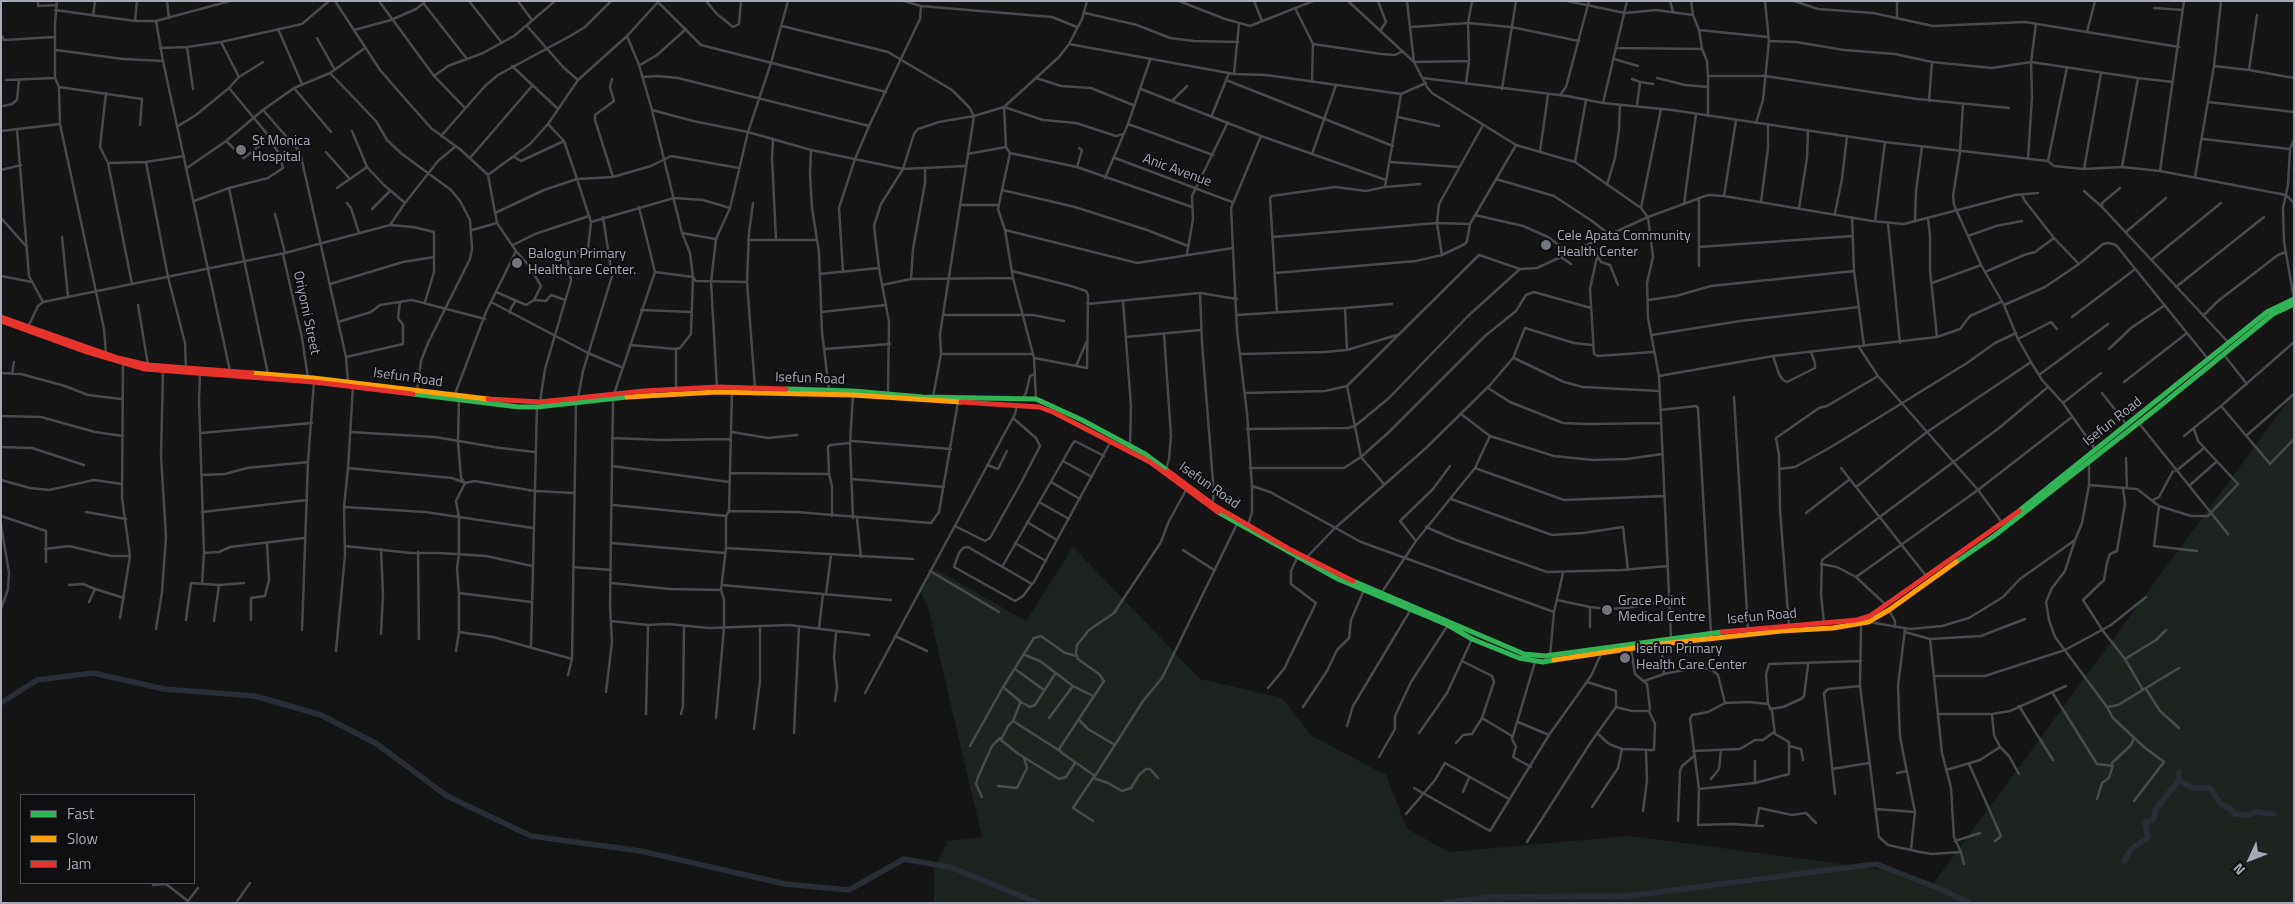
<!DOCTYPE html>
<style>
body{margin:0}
#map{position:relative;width:2295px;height:904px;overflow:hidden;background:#151515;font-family:"Titillium Web",sans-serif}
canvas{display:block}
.frame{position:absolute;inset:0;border:2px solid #a6a9b6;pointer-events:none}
.legend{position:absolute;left:20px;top:794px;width:175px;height:90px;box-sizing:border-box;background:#0f0f11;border:1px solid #4b4d53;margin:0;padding:6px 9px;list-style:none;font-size:15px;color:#a6a9b6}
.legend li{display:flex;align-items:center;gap:10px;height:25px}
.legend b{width:25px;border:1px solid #4b4d53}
.north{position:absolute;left:2225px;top:834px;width:50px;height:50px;-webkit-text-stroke:4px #0f0f11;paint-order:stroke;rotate:227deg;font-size:14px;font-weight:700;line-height:20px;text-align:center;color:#a6a9b6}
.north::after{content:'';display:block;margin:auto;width:18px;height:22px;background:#a6a9b6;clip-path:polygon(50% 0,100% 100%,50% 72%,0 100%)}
</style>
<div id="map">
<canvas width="2295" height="904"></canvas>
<div class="frame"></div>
<ul class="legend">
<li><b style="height:6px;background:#30b455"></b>Fast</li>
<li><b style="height:6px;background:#ff9f0a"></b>Slow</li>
<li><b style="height:6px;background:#e5322d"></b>Jam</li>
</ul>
<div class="north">N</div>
</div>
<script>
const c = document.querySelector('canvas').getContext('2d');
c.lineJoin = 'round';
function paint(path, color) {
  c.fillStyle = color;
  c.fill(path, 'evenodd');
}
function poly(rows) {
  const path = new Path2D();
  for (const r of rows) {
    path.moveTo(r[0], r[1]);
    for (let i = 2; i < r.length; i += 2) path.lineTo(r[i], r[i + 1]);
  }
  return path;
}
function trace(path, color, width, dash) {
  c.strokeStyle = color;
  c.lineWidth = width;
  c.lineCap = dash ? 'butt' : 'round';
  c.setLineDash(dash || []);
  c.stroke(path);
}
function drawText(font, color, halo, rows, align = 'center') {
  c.font = font + ' "Titillium Web",sans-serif';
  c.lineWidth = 4;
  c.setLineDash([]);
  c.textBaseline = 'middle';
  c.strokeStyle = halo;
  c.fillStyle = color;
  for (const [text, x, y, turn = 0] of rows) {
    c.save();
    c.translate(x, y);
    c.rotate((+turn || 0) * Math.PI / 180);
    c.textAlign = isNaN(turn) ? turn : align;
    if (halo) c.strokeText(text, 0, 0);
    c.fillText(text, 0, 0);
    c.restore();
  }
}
const green = poly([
 [2294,393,2294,903,934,903,934,870,948,841,982,837,928,607,919,587,935,569,1026,621,1073,547,1200,679,1282,698,1312,736,1386,775,1407,829,1449,852,1629,836,1903,872,1933,884]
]);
const river = poly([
 [1,703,37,680,93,673,164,689,255,696,321,715,377,744,447,796,531,836,641,851,785,884,849,890,904,859,953,868,1038,903],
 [2179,780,2192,788,2210,788,2221,804,2232,810,2235,814,2247,815,2257,812,2274,814],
 [2124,861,2131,849,2148,838,2145,822,2153,820,2156,809,2179,780,2179,772],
 [1445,903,1487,897,1628,896,1876,864,1943,890,1969,903]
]);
const street = poly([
 [38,1,38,6,57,5],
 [57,1,55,23,55,78,59,87,60,124,104,329,106,354],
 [167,1,169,18],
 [335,1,380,70,400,93,431,128,461,150,488,175,497,223,516,251,530,267,541,286,534,300,526,305,496,292],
 [379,1,434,76,465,108],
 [469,1,502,43],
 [518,1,532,20],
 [706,1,717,14,733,27,739,24,741,1],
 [904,1,921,6,1052,17,1077,27],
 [1179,1,1225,19,1250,26,1313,1],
 [1254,1,1262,21],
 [1348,1,1414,62,1427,87,1432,93,1516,145,1575,162,1641,208,1648,217,1653,257,1647,283,1648,318,1659,376,1671,638],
 [1378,1,1386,22,1380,31],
 [1407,1,1414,62,1469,61],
 [1567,1,1625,13,1656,10,1693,15],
 [1670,1,1673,12],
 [1691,1,1693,15,1699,30,1768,37],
 [1794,1,1818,9,1873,13,1933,26,2025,22,2179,47],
 [658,2,701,45,886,92],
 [424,4,467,59],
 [1295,8,1313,44,1312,82],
 [2154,8,2183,10],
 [55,10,135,21,156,21,230,1],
 [1085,13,1137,25,1170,38,1194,41,1238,42],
 [93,16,95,1],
 [1897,17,1897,1],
 [135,21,137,1],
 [156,21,163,61,230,371],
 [527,26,564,68,578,80,548,124],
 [782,26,888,52,952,90,969,107,974,116,943,315,940,334,941,354,933,397],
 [1411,27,1468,23,1511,27,1579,41],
 [278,29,302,84],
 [354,30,391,20,416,9,426,1],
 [2087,32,2095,1],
 [1,35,4,40,55,37],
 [627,36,639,65,652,110,682,233,690,253,693,277,691,334,680,348,676,349,630,345],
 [317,38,335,70],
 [1769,41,1796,42,1844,50,1895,54,1932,62,1929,101],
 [221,42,239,77],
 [1069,44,1234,74,1266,75,1401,94,1426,83],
 [1313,44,1381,54,1395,55,1403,51],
 [187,47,193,89],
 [160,48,187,47,221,42,302,24,329,1],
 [1617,48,1702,49,1699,30],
 [1702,49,1707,61,1708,76,1708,116],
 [56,50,123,59,163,61],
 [1614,59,1638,66],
 [1932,62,1992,68,2031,62,2138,78],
 [640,65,657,55,686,29],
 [512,66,558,109],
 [2214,66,2249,70,2294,78],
 [2249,70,2257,15],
 [330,73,376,121,387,140,402,154,451,190,460,201,470,220,472,249,470,259,428,343,421,361,417,391],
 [1234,74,1239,24],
 [434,76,448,66,483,53,514,36,555,1],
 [1708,76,1765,76,1917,99,2009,108],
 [642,77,658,76,678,78,869,126],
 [1036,78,1061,86,1091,88,1133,105],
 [1423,78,1567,96,1603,103,1672,110,1885,142,2048,161,2054,166,2084,169,2122,167,2160,171,2286,195,2294,203],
 [1657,78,1685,85,1708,87],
 [612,79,610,87,614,101,595,115,595,120,613,177],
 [1632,79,1640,82,1637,106],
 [6,80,55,78],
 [578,80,627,36,658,2],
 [1226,80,1393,146],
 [1640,82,1653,84],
 [1466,84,1469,61,1468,23,1472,1],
 [59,87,142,99,140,125],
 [294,88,331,132],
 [1141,89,1261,136,1386,180],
 [1502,89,1516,1],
 [106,93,100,147,108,163,132,284],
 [1560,95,1566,87,1589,1],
 [1172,101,1187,86],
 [2208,102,2294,112],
 [1603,103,1627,1],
 [1963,104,1960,152,1953,196,1954,205,1981,265,2004,305,2018,339,2031,362,2042,380,2063,403,2095,449],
 [3,106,12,104,17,100,19,80],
 [263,110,300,152,346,357,348,381],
 [652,110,693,121,748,132,811,150,903,169,965,166],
 [1212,115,1229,73],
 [1398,117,1439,126],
 [1756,123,1763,100,1769,41,1765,1],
 [1128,124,1213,155],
 [178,126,196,115,229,88,239,77,263,62],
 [17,130,29,276,43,302],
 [1,131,60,124],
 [352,131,367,167,384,185,405,203],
 [441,136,485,86,498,75,572,35,585,27,611,1],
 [773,139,772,158,776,240],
 [2203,139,2290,149],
 [226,141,244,158,264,142],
 [811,150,810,174,812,208,819,252,822,332,829,390],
 [1540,151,1548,95],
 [326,152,349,178],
 [1010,153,1077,167,1192,207],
 [968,154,1006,147],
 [1312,154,1336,85],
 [514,157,521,161,564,141],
 [470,158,532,86],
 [1115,158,1232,202],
 [2028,159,2032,97,2031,62,2036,24],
 [2048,161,2067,67],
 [146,162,168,277,185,343,186,368],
 [1391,162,1459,167],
 [1575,162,1586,100],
 [108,163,146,162,184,156],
 [1077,167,1082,150,1079,148],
 [2122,167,2138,78,2173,82],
 [187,168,226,141,263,110,294,88,330,73,365,48],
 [2084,169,2101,73],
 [1,170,21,165],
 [2160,171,2184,1],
 [488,175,530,144,548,124,564,141,577,179,613,177,651,166,671,156,739,168],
 [2195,177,2214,66,2221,1],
 [1105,178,1128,124,1150,60],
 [1496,179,1554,196,1592,221,1610,235],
 [1607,185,1615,158,1619,130,1620,105],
 [1385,187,1420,184],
 [229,188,268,374],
 [337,188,367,167],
 [1002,190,1075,207,1147,230,1188,246],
 [2084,191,2102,207,2228,342],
 [2022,195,2025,201,2054,238,2079,264],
 [1724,196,1736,120],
 [194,201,229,188,268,178,283,168,279,154,268,135,229,88],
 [1761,202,1768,148,1768,124],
 [347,203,351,208,359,233],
 [753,203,749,233,747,282,755,388],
 [1684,204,1696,114],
 [961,205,998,205],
 [2102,207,2102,203,2120,188],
 [1641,208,1661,109],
 [1799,208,1807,158,1808,130],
 [372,209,390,191],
 [495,213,544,190,577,179,591,222,588,248,567,255,571,281,545,369,540,402],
 [1835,213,1842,179,1847,136],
 [275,214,285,253],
 [1475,215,1523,226,1548,237,1569,253],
 [1852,217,1854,271,1864,346],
 [1,218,26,246],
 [1928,218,1930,236,1930,270,1937,337],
 [1915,220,1916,191,1922,147],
 [1875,221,1885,142],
 [591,222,674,198,703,200,730,208],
 [1888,223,1900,343],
 [1470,224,1437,223,1439,204,1483,125],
 [390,225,405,203,438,161,456,146],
 [472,230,497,223],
 [1005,230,1137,263,1233,248],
 [2126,232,2166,198],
 [682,233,715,239],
 [1968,236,1996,226,2022,221],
 [62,237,68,296],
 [1273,237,1437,223,1442,255],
 [748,240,817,240],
 [513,245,535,234,589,216],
 [1590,245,1601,262,1610,265,1618,285],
 [1699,247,1852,236],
 [283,254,302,338,308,378],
 [1187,254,1193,219,1192,196,1228,122],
 [1561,257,1571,264],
 [1597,257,1590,289,1594,354,1598,356,1653,352],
 [2151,260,2221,203],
 [1699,266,1699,198],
 [1012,271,1071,286,1086,291,1088,295,1087,368,1034,358],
 [655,272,693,277,696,281,747,282],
 [843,272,839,208,855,159,869,126,920,19,921,6],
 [1985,272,2024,255,2035,252,2054,238],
 [1275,273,1416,261,1442,255,1465,244,1467,241,1470,224,1516,145],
 [820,274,879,268],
 [1,276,32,282],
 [911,279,913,249,925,183,925,169],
 [1932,283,1981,265],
 [330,284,403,262,434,257],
 [882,285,911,279,1013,278],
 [2176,287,2264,217],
 [1200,293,1202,343,1214,494,1212,504],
 [2294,299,2284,242,2283,208,2288,185,2290,149,2294,140],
 [534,300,546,301,551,295,565,300],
 [1648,300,1676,296,1711,286,1854,271],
 [1123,301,1131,406,1130,446],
 [491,302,588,353,621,367],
 [1087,304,1200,293,1237,299],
 [138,305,148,365],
 [2004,305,2045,287,2079,264,2103,244,2109,243,2116,245,2208,359],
 [1345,308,1392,304],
 [641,310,692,312],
 [822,312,886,305],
 [1277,312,1270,198,1272,196,1335,187,1366,191,1385,187,1401,94],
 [510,313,511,308,515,302],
 [943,315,1033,315,1064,321],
 [1237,315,1345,308,1347,350],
 [2203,316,2218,301,2278,255,2286,252],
 [2072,317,2134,270],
 [338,322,371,312,380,305,412,300,485,319],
 [28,327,38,306,43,302,285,253,390,225,413,227,434,232,434,272,425,302],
 [1164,334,1171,436,1169,459,1166,469],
 [1652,335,1740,321,1859,307],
 [1126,337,1201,330],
 [2018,339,2051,322,2057,329],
 [1859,347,1878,376,1978,490,2003,524],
 [825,349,890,344],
 [2109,349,2131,328,2165,305],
 [941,354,1032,354],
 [1241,354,1325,352,1347,350,1397,335],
 [2224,355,2247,384],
 [1773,356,1779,374,1783,380,1787,382,1815,368,1815,363,1811,352],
 [346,357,403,344,403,325,398,318,400,302],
 [1514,358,1564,382,1583,387,1659,391],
 [1076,366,1087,341],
 [1,373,21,374,65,386,88,395,121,399],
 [12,374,14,362],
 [200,374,199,400,204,553,202,584],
 [2039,375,2108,324],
 [1659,376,1773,356,1937,337,1960,329,1970,316,2001,302],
 [2124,382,2187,333],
 [1347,386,1361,457,1384,484],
 [717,387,711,282,716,239,730,208,748,132,771,63,788,1],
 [676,388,676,349],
 [1488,388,1510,402,1563,423,1587,424,1661,423],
 [1245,393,1325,391,1347,386,1479,255,1520,269,1537,268,1648,217,1708,195,1724,196,1872,221,1904,224,2015,195,2038,193],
 [2102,393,2127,425],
 [455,394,486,312,516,251],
 [614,394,655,272,639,207],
 [888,394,889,322,879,268,874,226,881,204,903,169,914,134,918,129,939,122,974,116,1004,107,1059,57,1069,44,1082,19,1087,1],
 [1734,397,1748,629],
 [578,398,583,371,612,276,603,217],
 [1023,398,1026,393,1030,376,1035,374],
 [1036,399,1034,358,1013,278,1005,230,998,209,1010,153,1006,147,1004,107,1043,120,1076,123,1116,136,1124,134],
 [2063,403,2101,373],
 [2222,407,2270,464,2294,439],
 [1660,410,1696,406,1698,408,1711,633],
 [1461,414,1490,436,1554,456,1593,460,1627,459,1662,454],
 [1,416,41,417,95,432,123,436],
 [2138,422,2228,534],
 [1247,429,1348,428,1355,426,1389,398,1468,316,1520,269],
 [350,432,435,437,500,448,535,452],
 [732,432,768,438,797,435],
 [201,433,312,423],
 [2247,435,2294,394],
 [2184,436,2221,406,2293,343],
 [612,438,663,440,730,439],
 [852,441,951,449],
 [1,447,32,448,84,465],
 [2126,458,2127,488],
 [1063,461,1092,477],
 [987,465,998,469,1007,451],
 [612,466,729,482],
 [348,468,452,478,465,483,474,481,535,491,574,493],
 [1250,468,1344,468,1361,457,1389,432,1485,336,1516,311,1526,295,1534,292,1591,308],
 [1475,468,1564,500,1665,496],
 [1841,468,1927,577],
 [1779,469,1795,467,1831,447,1967,363,1995,343,2016,333],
 [2176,471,2204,448],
 [730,473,829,474],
 [202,475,225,474,247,468,308,462],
 [851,479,944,487],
 [1,480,30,488,49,490,94,480,122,484],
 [1051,482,1080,499],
 [2089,485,2137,489,2159,506,2191,516,2208,516,2238,484,2198,441,2194,429],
 [1252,486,1270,492,1361,542,1554,612],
 [2189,486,2216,462],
 [1856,487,1927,432,2031,362],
 [2123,488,2125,504,2117,551,2110,554,2107,563,2104,580,2083,600,2103,631,2125,659,2143,690],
 [1451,499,1552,535,1583,533,1623,527,1628,570],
 [2153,500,2159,497,2173,471],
 [1039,502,1069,519],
 [613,505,726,516],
 [2159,506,2154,546,2197,551],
 [344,507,425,512,533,528],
 [729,511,797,512,931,523,939,512,958,402],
 [86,512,126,519],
 [202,512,307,500],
 [1806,513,1850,479],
 [1,516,46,531,46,562],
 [832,516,832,486,829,474,828,447,830,445,850,443],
 [853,518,850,443,853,395],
 [857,519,861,557],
 [1027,522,1057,540],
 [1,525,9,573,8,589,1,609],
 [1248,525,1252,512,1252,486,1247,413,1237,331,1231,208,1261,136],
 [955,526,985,541,990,538,1022,481,1040,446,1036,438,1013,418],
 [1426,527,1456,540,1547,572,1622,570,1668,566],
 [2075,540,2065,571,2052,588,2046,602,2049,620,2055,637,2107,707,2113,718,2144,747,2164,762,2134,801],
 [1416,541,1400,521,1433,489,1450,466],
 [611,543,725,553],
 [1015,543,1046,561],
 [345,546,411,553,440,553,486,556,532,566],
 [726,548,913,559],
 [45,549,69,546,111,556,130,556],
 [1183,550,1214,570],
 [418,552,419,639],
 [204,553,219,552,230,547,304,538],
 [1306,558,1334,529,1426,448,1490,385,1513,358,1525,328,1574,343,1592,345],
 [1821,564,1837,567,1856,577,1886,605],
 [573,567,611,570],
 [1002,567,1073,443,1075,441,1104,456],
 [930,571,999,612],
 [1856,577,1978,490,2072,417],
 [611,583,670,589,721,590],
 [1032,584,968,547,963,548,959,553,954,567,1015,601,1023,596,1032,584,1034,582,1111,441],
 [69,585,83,584,95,589],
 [219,585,244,583],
 [722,585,891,600],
 [1382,592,1416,541,1475,468,1490,436],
 [459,593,531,602],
 [826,594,831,555],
 [1557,600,1590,607,1608,609,1627,608,1670,600],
 [89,602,95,589,124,598],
 [1590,607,1590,627],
 [1889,610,1895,621,1895,627],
 [120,618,130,556,122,498,123,362],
 [186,620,191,583,219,585,214,621],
 [251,620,251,598,265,596,269,580,267,543],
 [611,621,648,625,668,624,709,628,789,625,869,635],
 [1869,622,1910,629,1942,626,1969,618,2003,597,2020,579,2075,540,2082,523,2089,485,2089,462],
 [1824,623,1821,594,1822,560,1999,428,2048,387],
 [1861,624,1860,686,1879,837,1888,845,1920,852,1932,854,1961,852],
 [1789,626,1780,510,1779,455,1776,438,1819,408,1827,406,1878,376],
 [819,628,823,594],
 [156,629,162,592,166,537,161,456,163,371],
 [1905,629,1898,686,1900,737,1915,812,1911,849],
 [302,630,308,462,314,382],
 [459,632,493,637,572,659],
 [1905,632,1930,639,1981,636,2025,619],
 [381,634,383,594,381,549],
 [895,636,927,651],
 [1930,639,1942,753,1951,788,1954,837,1961,852,1964,864],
 [1661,644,1664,674],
 [531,647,537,407],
 [336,651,345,555,344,507,348,468,353,387],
 [456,651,459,632,459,593,457,569,459,554,459,518,456,501,465,483,461,478,458,441,459,400],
 [1025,655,1040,661,1073,686,1093,696],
 [1550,656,1554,612,1563,573],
 [2125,659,2156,640,2166,630],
 [1015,669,1044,690],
 [1055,674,1035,705,1030,707,1021,702,1020,703,1013,721,1008,726,1001,740,1017,753,1059,779,1066,777,1075,763],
 [568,675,572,659,576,402],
 [1935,676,1985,676,2065,650,2111,625,2146,597],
 [1644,681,1664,674,1693,668,1711,669,1718,675,1725,703],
 [1268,688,1284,669,1316,603,1291,584,1291,571,1297,558],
 [2146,689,2160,711,2179,728],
 [606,692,612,642,610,606,613,399],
 [2052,692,2097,764,2113,766],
 [865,693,1015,414,1017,405],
 [835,701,837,687,834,657,836,633],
 [1021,702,1003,687,1034,638,1041,636,1065,653,1077,656],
 [2019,706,2053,760],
 [1303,707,1327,671,1337,650,1349,638,1351,620,1364,590],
 [1616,707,1632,711,1649,711,1650,709,1647,684,1635,674,1631,649],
 [2107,707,2118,705,2179,668],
 [1770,709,1783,707,1801,699,1804,696,1808,665],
 [646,714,648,625],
 [681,714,683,706,684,626],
 [1938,714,1992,714,2010,711,2066,686],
 [716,718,724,628,724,599,721,590,726,548,726,516,729,511,732,392],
 [1049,718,1073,686],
 [1482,718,1512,736],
 [1079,720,1088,729,1115,745],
 [1013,721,1060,751],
 [1518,722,1549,735],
 [1347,726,1353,706,1411,609],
 [754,729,760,680,760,627],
 [794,733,799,627],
 [1419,733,1447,693,1472,639],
 [1597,733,1609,744,1622,749,1654,750,1655,724,1649,711],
 [1456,743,1463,735,1472,734,1482,718,1494,682,1492,676,1462,661],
 [970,746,1003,687],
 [1789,746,1801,749,1803,760],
 [2000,747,2009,756,2019,774],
 [1693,751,1740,749,1755,740,1763,740,1774,732],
 [1379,757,1395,729,1395,716,1411,682,1448,625],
 [1755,761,1755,783],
 [1969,764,2001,836,1995,841],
 [1531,767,1513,757,1516,747,1512,739,1535,662],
 [1832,769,1869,763],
 [1946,770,1980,760,2000,747,1994,735,1992,714],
 [1897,773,1907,771],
 [1095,776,1143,701,1162,678,1237,524],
 [1158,778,1150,769,1146,769,1139,775,1131,788,1122,791,1108,783,1093,778,1095,776,1062,753,1059,749,1104,681,1099,674,1078,659,1076,653,1077,645,1089,630,1114,613,1161,542,1168,523,1186,490],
 [1711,779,1719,769,1721,750],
 [998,786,1017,788,1027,768,1024,758],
 [1414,788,1490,831,1549,735,1591,676,1601,654],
 [1699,789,1755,783,1789,774,1789,742,1775,734,1772,711,1768,704,1766,674,1769,664,1861,661],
 [1463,792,1469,778],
 [1835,794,1824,693,1828,689,1860,686],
 [982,797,976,784,978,777,992,746,1000,738],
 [2097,799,2102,783,2109,778,2112,768,2112,763,2131,745,2134,738],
 [1592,807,1618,768,1622,749],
 [1876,809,1915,812],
 [1643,811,1647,780,1646,752],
 [1406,814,1435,780,1445,763,1509,799],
 [1093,821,1073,808,1093,778],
 [1678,821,1680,771,1682,766,1694,756],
 [1756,825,1759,808,1792,815,1806,813,1816,823],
 [1763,826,1731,824,1698,825,1699,789,1690,719,1692,715,1708,712,1725,703,1749,702,1768,704],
 [1955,841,1980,833],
 [1527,842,1591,742,1616,707,1616,691,1587,682],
 [153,885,166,884,188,901,198,888],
 [236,903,250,883]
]);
const fast = poly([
 [786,389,853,391,922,397,1036,399,1082,420,1145,454,1168,471],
 [413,394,519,407,537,407,627,397],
 [2019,511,2267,312,2294,299],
 [1218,512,1338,579,1448,625,1472,639,1519,658,1543,662,1554,660],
 [1956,562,1994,536,2155,410,2273,314,2294,304],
 [1353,581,1524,654,1545,656,1722,632]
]);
const slow = poly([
 [252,373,313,378,488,399],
 [627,397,717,392,853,395,961,402],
 [1554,660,1661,644,1781,631,1833,628,1868,622,1889,610,1956,562]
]);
const jam = poly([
 [1,317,118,358,148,365,252,373],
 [1,321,84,351,145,369,314,382,413,394],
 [488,399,540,402,644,391,717,387,786,389],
 [961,402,1039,407,1053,412,1150,462,1218,512],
 [1168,471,1215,506,1289,549,1353,581],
 [1722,632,1857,620,1870,616,2019,511]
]);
const markers = [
 [241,150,6,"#73757e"],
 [1546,245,6,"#73757e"],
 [517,263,6,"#73757e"],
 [1607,610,6,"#73757e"],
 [1625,658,6,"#73757e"]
];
const poiNames = [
 ["St Monica",252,142],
 ["Hospital",252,158],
 ["Cele Apata Community",1557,237],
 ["Health Center",1557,253],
 ["Balogun Primary",528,255],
 ["Healthcare Center.",528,271],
 ["Grace Point",1618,602],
 ["Medical Centre",1618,618],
 ["Isefun Primary",1636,650],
 ["Health Care Center",1636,666]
];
const streetNames = [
 ["Anic Avenue",1177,171,20],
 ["Oriyomi Street",306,313,78],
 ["Isefun Road",408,378,8],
 ["Isefun Road",810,379,2],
 ["Isefun Road",2113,422,-38],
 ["Isefun Road",1209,486,35],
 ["Isefun Road",1762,617,-5]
];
paint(green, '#1d241f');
trace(river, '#292e36', 5.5);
trace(street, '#494a4e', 2.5);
trace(fast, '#30b455', 5);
trace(slow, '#ff9f0a', 5);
trace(jam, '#e5322d', 5);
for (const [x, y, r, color] of markers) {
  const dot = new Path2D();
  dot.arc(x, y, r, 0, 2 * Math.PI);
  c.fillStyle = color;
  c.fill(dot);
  trace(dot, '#0f0f11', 2);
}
drawText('14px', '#a6a9b6', '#0f0f11', poiNames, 'left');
drawText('14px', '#a6a9b6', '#0f0f11', streetNames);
</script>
